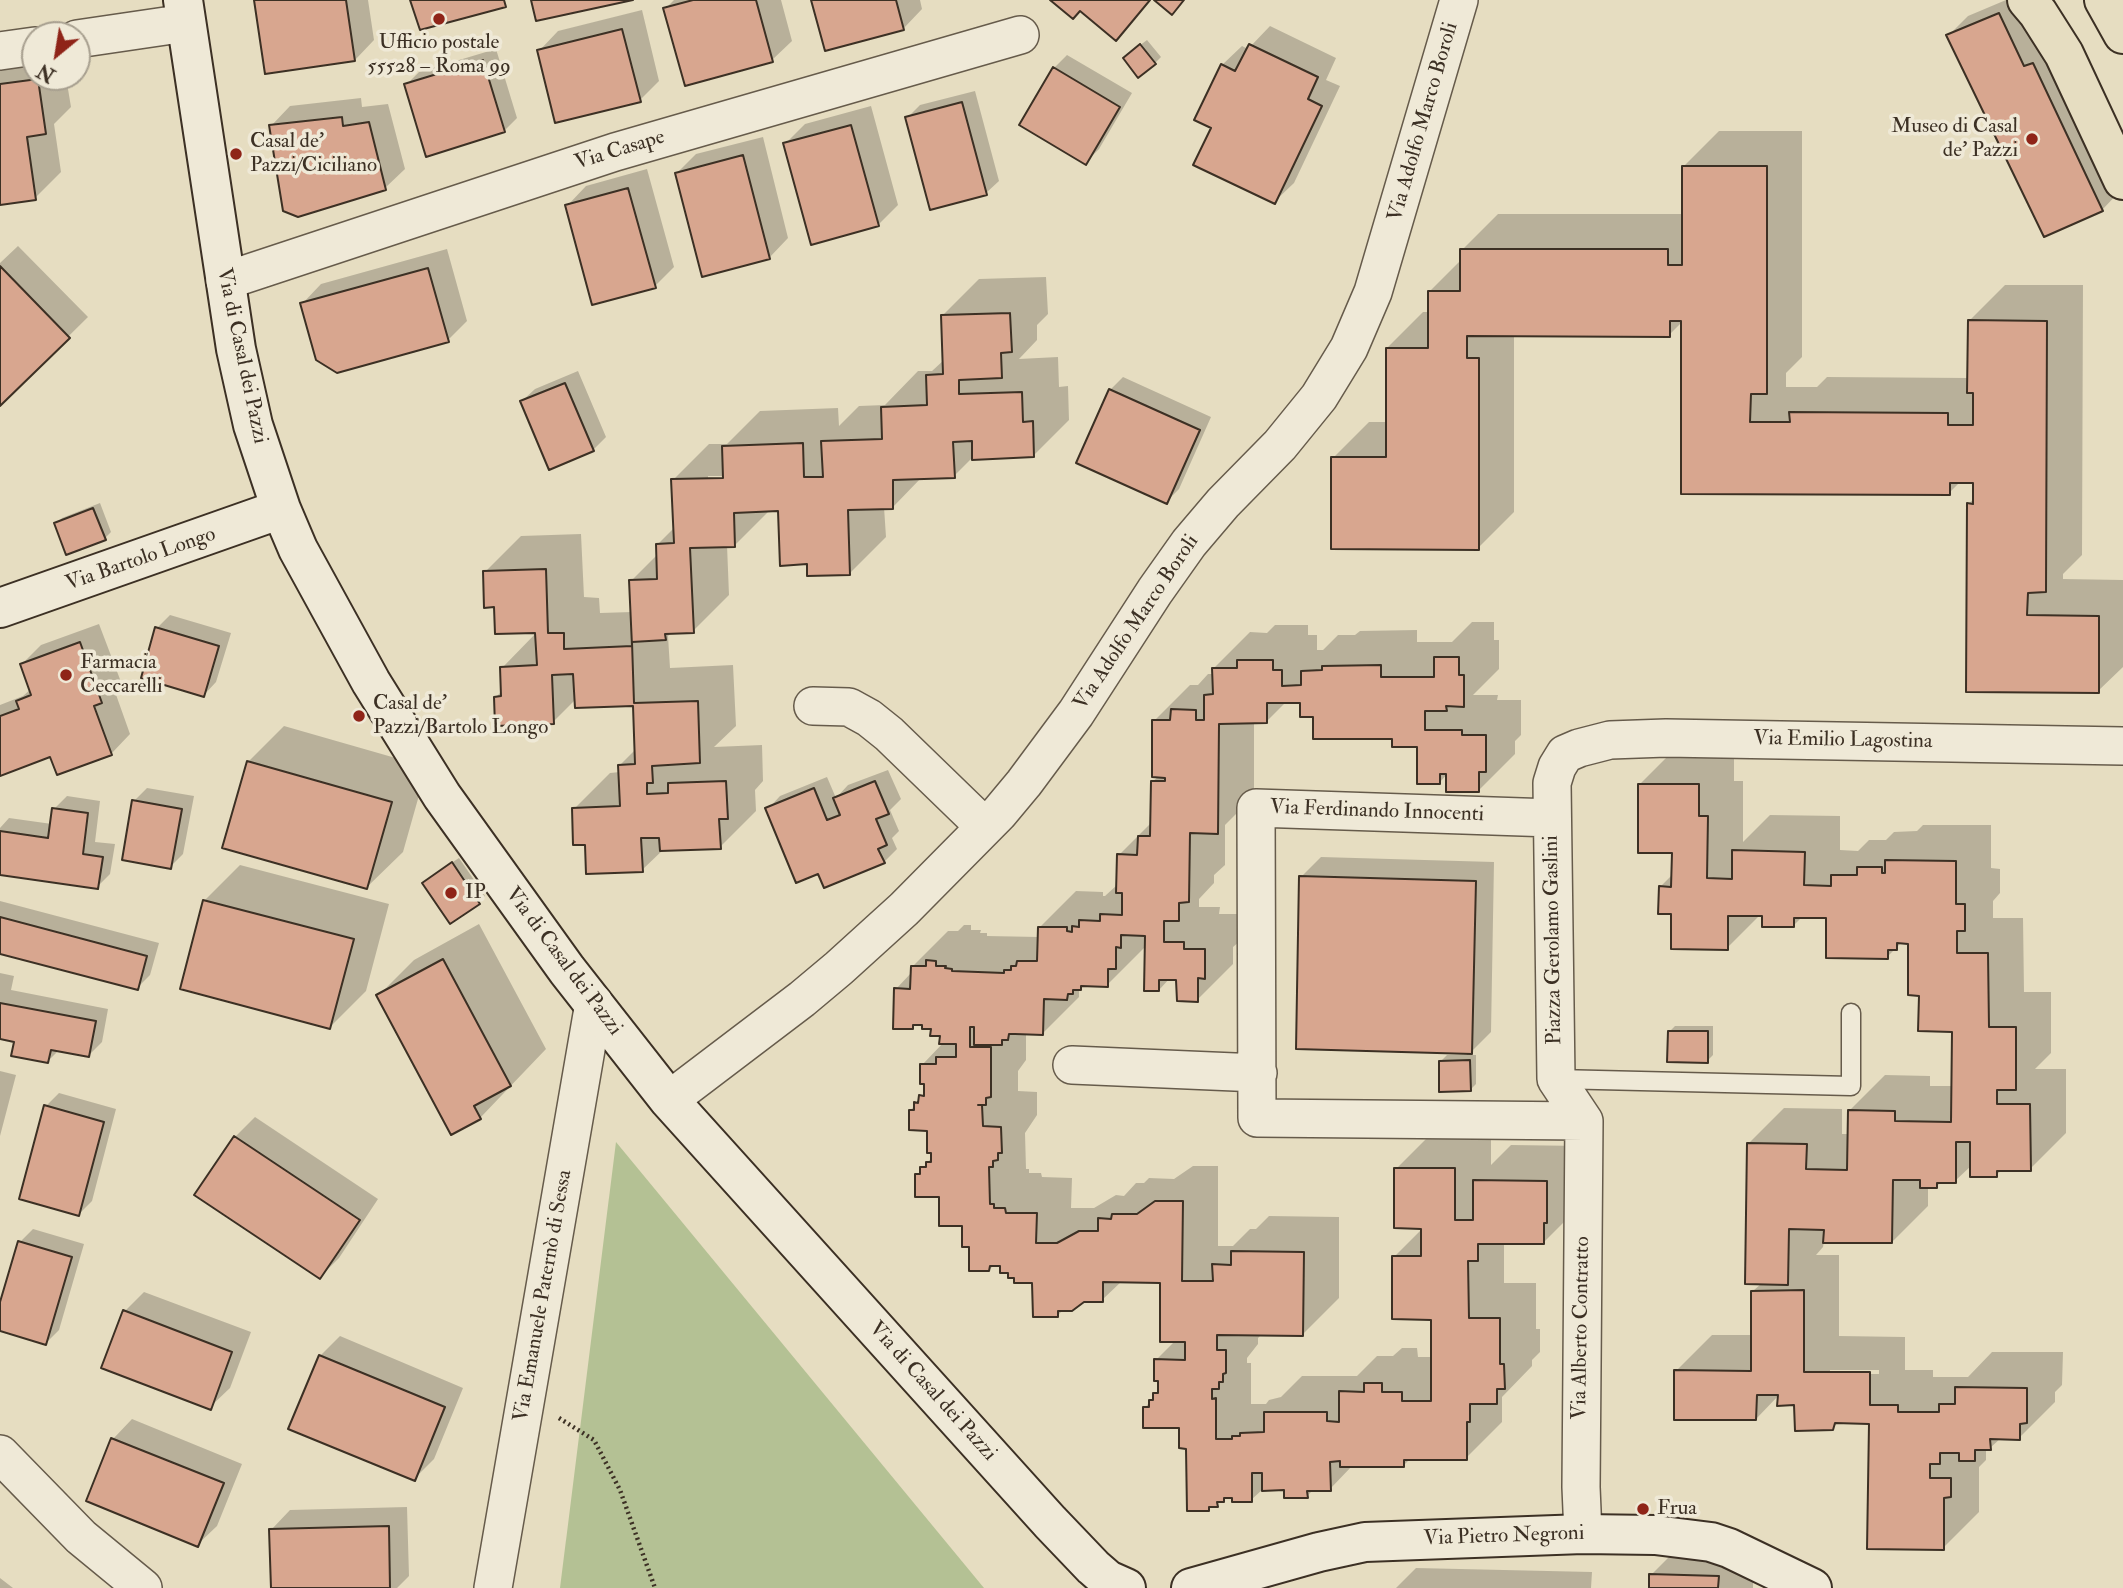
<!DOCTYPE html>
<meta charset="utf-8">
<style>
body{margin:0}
#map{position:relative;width:2123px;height:1588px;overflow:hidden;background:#e6ddc1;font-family:"IM FELL Double Pica",serif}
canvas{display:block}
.north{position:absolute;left:21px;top:21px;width:70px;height:70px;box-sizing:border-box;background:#efe9d7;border:2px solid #a79f8f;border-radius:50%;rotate:210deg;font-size:19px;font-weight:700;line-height:28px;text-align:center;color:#3c3024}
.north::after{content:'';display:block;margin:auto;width:24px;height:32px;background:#8f2418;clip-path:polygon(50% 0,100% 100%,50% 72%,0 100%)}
</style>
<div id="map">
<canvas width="2123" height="1588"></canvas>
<div class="north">N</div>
</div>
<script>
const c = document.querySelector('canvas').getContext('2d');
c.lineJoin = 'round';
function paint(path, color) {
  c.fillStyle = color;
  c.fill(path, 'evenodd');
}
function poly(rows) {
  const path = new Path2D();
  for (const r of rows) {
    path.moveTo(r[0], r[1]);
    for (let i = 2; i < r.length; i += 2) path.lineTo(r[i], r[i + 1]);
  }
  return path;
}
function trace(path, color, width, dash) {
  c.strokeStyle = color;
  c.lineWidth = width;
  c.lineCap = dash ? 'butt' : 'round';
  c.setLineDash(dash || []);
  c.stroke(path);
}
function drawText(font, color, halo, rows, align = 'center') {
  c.font = font + ' "IM FELL Double Pica",serif';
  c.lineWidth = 7;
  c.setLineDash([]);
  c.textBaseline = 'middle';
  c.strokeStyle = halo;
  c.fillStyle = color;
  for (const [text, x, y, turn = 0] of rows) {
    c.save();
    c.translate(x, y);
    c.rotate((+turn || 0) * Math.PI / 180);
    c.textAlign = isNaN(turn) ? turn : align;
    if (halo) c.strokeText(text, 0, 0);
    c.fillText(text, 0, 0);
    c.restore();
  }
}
const green = poly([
 [616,1142,984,1588,560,1588]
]);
const shadow = poly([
 [256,0,368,0,374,40,355,60],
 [674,0,781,0,792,41,772,60,665,9],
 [813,0,920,0,922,9,903,29],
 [1053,0,1151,0,1116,39,1081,9],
 [2006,0,2022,0,2121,190,2102,210,1948,36,1968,16],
 [642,10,659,81,640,100,539,51,558,31],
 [1270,26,1336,58,1326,80,1340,86,1294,183,1274,202,1213,127,1222,65,1242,46,1248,49],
 [1147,40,1161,57,1155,63,1131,52],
 [496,49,517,118,504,131,406,85,419,72],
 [1067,55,1132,93,1099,149,1086,162,1054,68],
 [35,58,35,77,66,77,71,107,54,124,61,172,35,198,0,204,0,63],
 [975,91,999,181,986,193,907,118,920,105],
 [361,98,362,107,388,104,405,169,385,188,271,126,290,106],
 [871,106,898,205,878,225,785,144,805,124],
 [1719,131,1802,131,1802,357,1786,373,1786,387,1817,387,1827,377,1969,378,1969,321,2005,285,2083,285,2082,555,2063,574,2063,579,2123,580,2123,667,2098,691,1968,691,1968,504,1975,498,1975,481,1961,481,1949,493,1683,492,1683,321,1669,335,1514,334,1514,512,1478,548,1333,458,1369,422,1387,422,1387,348,1423,312,1430,312,1430,291,1462,259,1462,250,1498,214,1683,214,1683,167],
 [763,137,788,238,769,258,677,173,696,154],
 [647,169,674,267,655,286,567,206,586,186],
 [18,246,88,317,0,404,0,263],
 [447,249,467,321,448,340,302,304,321,284],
 [1046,277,1048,314,1037,325,1037,340,1019,359,1058,357,1059,387,1068,386,1069,420,1033,456,972,458,954,476,922,477,893,507,884,507,886,537,850,573,809,563,779,509,770,510,735,545,727,545,729,595,693,631,672,632,668,636,670,668,733,665,736,726,714,747,762,745,763,781,755,790,756,811,720,847,664,849,642,870,587,843,574,809,610,773,620,772,620,765,636,749,634,704,576,699,553,722,496,697,503,690,502,668,538,631,496,605,485,572,521,536,581,534,584,597,599,598,600,613,632,612,631,581,658,554,657,545,675,527,673,480,709,444,727,444,760,411,838,408,839,426,859,406,885,405,918,371,932,371,945,359,943,315,979,279],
 [708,476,732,476,732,479,708,480],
 [578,371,606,437,593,450,522,401,535,389],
 [1123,377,1211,417,1179,489,1166,502,1110,390],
 [100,503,111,532,105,538,56,524,62,518],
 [170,615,231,633,216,682,204,695,157,628],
 [1472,622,1494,622,1494,640,1499,640,1499,669,1473,695,1498,695,1497,700,1521,700,1521,735,1515,741,1515,754,1479,790,1448,773,1440,782,1419,746,1315,715,1302,702,1286,702,1266,722,1254,722,1254,796,1225,825,1225,865,1214,875,1214,883,1199,899,1199,907,1220,907,1219,914,1240,914,1240,941,1233,947,1233,964,1197,1000,1178,978,1170,978,1159,990,1146,946,1107,985,1084,984,1079,989,1079,997,1043,1033,1026,1032,1026,1060,1018,1071,1018,1091,1037,1092,1037,1115,1025,1133,1026,1169,1029,1169,1029,1173,1041,1173,1042,1177,1072,1178,1071,1208,1094,1208,1116,1195,1124,1196,1136,1183,1144,1183,1149,1178,1174,1179,1193,1166,1218,1166,1218,1246,1233,1246,1250,1229,1256,1229,1269,1216,1339,1217,1339,1298,1303,1334,1261,1335,1258,1338,1258,1344,1247,1358,1247,1363,1251,1363,1251,1404,1266,1404,1269,1400,1281,1397,1302,1376,1357,1376,1377,1356,1393,1356,1402,1348,1417,1348,1418,1357,1433,1357,1433,1318,1394,1257,1424,1227,1396,1169,1432,1133,1491,1133,1491,1165,1511,1145,1583,1146,1579,1207,1543,1243,1504,1243,1504,1283,1536,1283,1536,1329,1540,1329,1540,1352,1532,1360,1532,1366,1502,1397,1502,1422,1466,1458,1411,1458,1403,1466,1353,1465,1330,1489,1314,1489,1307,1496,1286,1488,1263,1489,1251,1500,1228,1497,1208,1509,1180,1426,1145,1408,1160,1388,1156,1360,1176,1340,1162,1281,1122,1281,1102,1300,1083,1300,1064,1309,1057,1316,1034,1281,1002,1265,994,1265,989,1270,971,1245,963,1224,940,1195,917,1175,933,1156,929,1129,910,1111,926,1091,922,1065,944,1042,942,1034,923,1023,917,1023,912,1028,896,989,912,972,912,967,948,931,958,931,964,925,971,925,971,930,981,930,980,933,987,933,987,936,1039,937,1040,927,1076,891,1103,892,1103,896,1105,896,1117,885,1119,855,1152,822,1152,782,1159,776,1154,721,1190,685,1198,685,1208,674,1214,674,1214,668,1250,632,1267,633,1275,625,1308,625,1308,635,1317,635,1317,650,1323,650,1338,635,1355,635,1360,631,1417,630,1417,642,1452,642],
 [99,624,121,682,114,689,130,734,111,754,51,755,0,774,0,705,23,696,31,689,22,664,41,645],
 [284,726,427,767,403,852,367,887,248,762],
 [1676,748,1734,749,1734,781,1743,781,1743,842,1770,815,1840,816,1840,850,1858,851,1869,840,1886,840,1894,832,1917,831,1923,825,1991,825,1991,868,2000,869,2000,893,1993,901,1993,918,2023,918,2024,992,2051,992,2051,1053,2035,1069,2066,1069,2066,1133,2030,1169,2002,1170,1996,1175,1972,1165,1955,1181,1942,1181,1936,1187,1928,1187,1928,1206,1892,1242,1824,1241,1823,1247,1816,1255,1839,1255,1839,1336,1905,1337,1905,1370,1933,1370,1933,1377,1968,1377,1992,1352,2063,1352,2062,1385,2055,1392,2055,1402,2019,1438,2001,1438,1990,1448,1986,1448,1986,1460,1979,1467,1979,1512,1943,1548,1870,1422,1839,1421,1832,1429,1779,1395,1756,1419,1676,1371,1712,1335,1753,1335,1753,1291,1762,1283,1748,1144,1784,1108,1842,1109,1842,1134,1849,1134,1849,1111,1885,1075,1930,1076,1930,1086,1953,1086,1954,1030,1921,994,1910,942,1902,942,1887,957,1828,916,1803,916,1793,926,1761,914,1727,948,1673,912,1660,887,1673,874,1673,851,1640,784],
 [1830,1370,1879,1370,1879,1374,1830,1374],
 [888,770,901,799,890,810,899,831,892,838,897,849,884,862,819,871,768,809,780,796,827,777,836,798,848,785],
 [147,788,194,796,183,854,170,867,134,801],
 [67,796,100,801,95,842,115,844,110,874,97,887,0,874,0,828,9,818,52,824,54,809],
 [1321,857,1494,862,1491,1032,1468,1055,1476,1055,1476,1084,1470,1090,1441,1061,1447,1055,1467,1055,1467,1052,1301,877],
 [459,858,485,896,450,922,430,877],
 [240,865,389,904,366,991,330,1027,204,901],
 [0,901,159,943,150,975,137,988,0,952],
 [479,924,546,1049,480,1118,378,996,414,960],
 [0,973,14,976,11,990,108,1009,102,1042,89,1055,59,1050,48,1061,16,1040,0,1037],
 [1675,1026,1713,1026,1713,1055,1707,1061,1669,1032],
 [0,1071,16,1075,0,1136],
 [59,1093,116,1109,92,1201,79,1214,46,1106],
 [255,1117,378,1199,339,1258,320,1277,235,1137],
 [33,1229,84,1244,59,1330,46,1343,0,1329,0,1308,20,1242],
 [144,1292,251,1332,230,1388,210,1407,125,1311],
 [340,1336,463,1388,434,1459,414,1479,320,1356],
 [132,1419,242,1464,217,1526,197,1545,113,1439],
 [407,1507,409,1576,397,1588,272,1588,271,1530,290,1510],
 [1687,1539,1754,1540,1753,1588,1651,1588,1651,1575],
 [1416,1568,1592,1572,1591,1588,1396,1588],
 [0,1578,13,1588,0,1588]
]);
const building = poly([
 [254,0,346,0,355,61,265,74,254,0],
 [410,0,504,0,506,7,420,30,410,0],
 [531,0,633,0,536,21,531,0],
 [693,0,756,0,773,62,685,86,663,8,693,0],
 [811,0,896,0,904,30,825,51,811,0],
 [1050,0,1150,0,1116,41,1080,11,1073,19,1050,0],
 [1154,0,1184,0,1172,15,1154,0],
 [1999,13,2024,66,2033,63,2103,211,2044,237,1946,35,1999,13],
 [622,29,641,102,555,123,537,50,622,29],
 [1140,44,1156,64,1138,78,1123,58,1140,44],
 [1249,44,1318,77,1308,99,1322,106,1275,204,1193,165,1211,128,1194,120,1221,64,1235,71,1249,44],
 [483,60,505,132,426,157,404,84,483,60],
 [1053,67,1120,107,1086,165,1019,125,1053,67],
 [38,79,46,134,27,137,36,200,0,205,0,84,38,79],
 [962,102,987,195,930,210,905,117,962,102],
 [342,117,343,126,369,122,386,190,298,217,283,211,269,125,342,117],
 [851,125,879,226,811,245,783,143,851,125],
 [743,155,770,259,702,277,675,173,743,155],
 [1682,166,1767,166,1767,394,1751,394,1750,422,1790,422,1789,412,1948,413,1948,425,1973,425,1973,393,1967,393,1968,320,2047,321,2046,592,2028,593,2027,615,2099,616,2099,693,1966,692,1967,503,1973,504,1973,483,1950,483,1950,495,1681,494,1681,321,1670,321,1670,337,1467,336,1467,358,1479,358,1479,550,1331,549,1331,457,1386,457,1386,348,1428,348,1428,291,1460,291,1460,249,1668,249,1668,265,1682,265,1682,166],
 [628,188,656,288,592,305,565,205,628,188],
 [0,266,70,338,0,406,0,266],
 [428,268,449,342,337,373,316,360,300,303,428,268],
 [1010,313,1012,352,1001,353,1002,378,959,380,959,394,1022,392,1023,422,1033,421,1034,457,972,460,972,441,953,442,955,478,893,480,893,509,848,510,850,575,807,576,807,564,780,566,778,511,734,513,735,547,690,548,694,633,665,634,666,640,632,642,634,703,698,701,700,763,652,766,653,783,647,783,647,794,668,793,668,783,726,781,728,819,719,819,721,849,660,851,659,838,641,838,643,872,586,874,585,845,573,845,572,808,620,806,618,765,635,764,633,706,575,708,573,674,552,675,554,724,495,726,494,697,501,696,500,667,537,665,535,633,495,634,494,607,484,608,483,571,546,569,548,633,564,633,564,649,632,646,629,580,657,579,656,544,674,543,671,479,723,478,722,446,803,443,804,477,823,477,821,441,882,439,881,407,927,405,926,375,943,374,941,315,1010,313],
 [565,383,594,451,549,470,520,401,565,383],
 [1109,389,1200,430,1167,504,1076,463,1109,389],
 [93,508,106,540,66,555,54,523,93,508],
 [155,627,219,646,204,697,141,678,155,627],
 [80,642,102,703,94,706,112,755,57,775,50,757,0,776,0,716,19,709,16,701,31,695,20,664,80,642],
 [1434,657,1459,657,1459,675,1464,675,1464,707,1446,706,1447,711,1425,711,1425,730,1462,730,1462,735,1486,735,1486,772,1479,772,1479,792,1446,792,1446,774,1440,774,1440,784,1417,784,1417,747,1392,747,1392,739,1313,739,1313,717,1300,717,1300,703,1267,703,1267,723,1219,724,1218,834,1190,833,1189,902,1179,903,1179,921,1164,921,1164,942,1184,942,1184,949,1205,949,1205,979,1198,978,1198,1002,1177,1001,1176,980,1159,980,1159,991,1144,991,1145,936,1121,935,1121,948,1116,947,1116,969,1108,969,1108,987,1081,986,1081,990,1073,990,1073,994,1068,994,1067,1000,1044,999,1043,1035,1015,1034,1009,1034,1008,1040,1002,1040,1002,1045,974,1045,974,1027,970,1027,970,1047,991,1047,991,1097,986,1098,986,1105,978,1105,982,1105,983,1126,1001,1127,1002,1153,998,1153,998,1160,993,1161,993,1167,989,1167,990,1204,994,1204,994,1208,1005,1208,1006,1213,1037,1213,1036,1243,1057,1243,1079,1231,1098,1231,1098,1218,1111,1219,1112,1214,1137,1214,1155,1201,1183,1201,1182,1281,1213,1281,1212,1264,1231,1265,1231,1251,1304,1252,1303,1336,1217,1335,1217,1350,1226,1350,1226,1373,1223,1374,1223,1382,1219,1382,1219,1389,1212,1389,1212,1399,1216,1398,1216,1439,1232,1439,1232,1436,1240,1436,1240,1433,1264,1432,1264,1412,1327,1412,1327,1421,1339,1422,1339,1391,1364,1392,1364,1383,1382,1383,1382,1392,1402,1392,1402,1401,1431,1401,1431,1320,1392,1319,1392,1256,1421,1256,1421,1229,1394,1228,1394,1168,1455,1168,1455,1220,1473,1220,1473,1180,1547,1181,1547,1223,1544,1223,1544,1244,1478,1244,1478,1261,1468,1261,1469,1318,1500,1318,1500,1364,1504,1364,1505,1389,1497,1389,1497,1404,1470,1404,1470,1422,1467,1422,1467,1460,1404,1460,1404,1467,1340,1467,1340,1461,1330,1462,1331,1491,1307,1491,1308,1498,1284,1498,1284,1490,1262,1491,1262,1473,1252,1473,1252,1502,1232,1502,1232,1498,1224,1498,1224,1502,1217,1502,1218,1507,1209,1507,1209,1511,1187,1511,1186,1449,1179,1448,1179,1428,1143,1428,1143,1407,1149,1407,1149,1400,1153,1400,1153,1393,1158,1393,1158,1381,1154,1381,1154,1359,1185,1360,1185,1342,1160,1342,1160,1283,1103,1282,1103,1302,1084,1302,1072,1311,1058,1311,1058,1317,1033,1317,1032,1283,1014,1283,1014,1278,1008,1278,1008,1273,1000,1273,1000,1266,990,1266,989,1271,969,1271,969,1247,962,1247,962,1226,939,1226,939,1197,915,1197,915,1174,920,1174,920,1167,926,1167,926,1162,931,1162,931,1153,927,1153,927,1131,909,1130,909,1110,914,1110,914,1102,918,1103,919,1095,924,1096,924,1084,920,1084,920,1064,936,1064,936,1057,956,1057,956,1044,939,1044,940,1036,930,1036,931,1029,922,1029,922,1025,913,1025,913,1029,893,1029,894,988,910,989,911,966,926,966,926,960,936,961,936,966,946,966,945,968,952,969,952,971,1004,973,1004,970,1011,970,1011,966,1016,966,1017,961,1037,961,1038,927,1067,927,1067,931,1072,932,1072,926,1079,927,1079,920,1100,921,1100,914,1122,915,1122,893,1116,893,1117,854,1137,855,1138,836,1150,836,1151,781,1165,781,1165,778,1152,777,1152,720,1170,720,1171,709,1196,710,1196,720,1204,720,1204,695,1213,694,1212,668,1237,668,1237,660,1273,660,1273,670,1282,670,1282,686,1301,685,1301,671,1322,670,1322,666,1381,665,1381,677,1434,677,1434,657],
 [247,761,392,802,367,889,222,848,247,761],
 [875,781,889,814,876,819,887,845,878,849,885,863,824,888,818,874,796,883,765,808,814,788,827,820,840,815,833,798,875,781],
 [1638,784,1699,784,1699,816,1708,816,1707,878,1732,879,1732,850,1805,852,1804,885,1831,886,1831,875,1857,875,1857,867,1882,867,1882,873,1885,873,1885,860,1956,861,1956,904,1965,904,1965,931,1957,931,1957,953,1988,953,1989,1027,2016,1027,2016,1090,1997,1090,1997,1104,2030,1104,2031,1171,1997,1171,1997,1177,1970,1177,1970,1142,1956,1142,1956,1183,1937,1183,1937,1188,1920,1188,1920,1180,1893,1180,1892,1243,1823,1243,1824,1230,1789,1229,1788,1285,1745,1284,1747,1143,1807,1144,1806,1169,1847,1170,1848,1110,1895,1111,1895,1121,1951,1122,1952,1032,1918,1031,1919,996,1908,995,1908,944,1897,943,1897,950,1888,950,1888,959,1826,958,1826,918,1794,918,1794,927,1762,927,1762,916,1728,916,1728,950,1671,949,1671,914,1658,914,1659,886,1671,887,1672,853,1638,853,1638,784],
 [132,800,182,809,171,869,122,860,132,800],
 [52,808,88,813,83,854,103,857,98,889,0,875,0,831,48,838,52,808],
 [452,862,480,904,450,924,422,883,452,862],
 [1299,876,1476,881,1472,1054,1296,1049,1299,876],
 [203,900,354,939,330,1029,180,989,203,900],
 [0,917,147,956,138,990,0,954,0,917],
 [443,959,511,1086,474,1106,481,1119,451,1135,376,995,443,959],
 [0,1003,96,1021,89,1057,51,1050,48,1063,11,1056,14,1042,0,1039,0,1003],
 [1668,1031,1708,1031,1708,1063,1667,1062,1668,1031],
 [1470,1060,1471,1091,1439,1092,1439,1061,1470,1060],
 [44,1105,104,1122,79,1216,19,1199,44,1105],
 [234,1136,360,1220,320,1279,194,1195,234,1136],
 [18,1241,72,1257,46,1345,0,1331,0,1302,18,1241],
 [1804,1290,1804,1372,1870,1372,1870,1405,1898,1405,1898,1412,1939,1412,1939,1404,1955,1404,1955,1387,2027,1388,2027,1423,2020,1424,2020,1440,1990,1439,1991,1450,1975,1450,1975,1461,1959,1461,1959,1453,1940,1453,1940,1464,1930,1464,1930,1478,1951,1478,1951,1497,1944,1498,1944,1550,1867,1549,1869,1424,1835,1423,1833,1430,1795,1431,1794,1405,1777,1406,1778,1395,1757,1395,1756,1420,1674,1420,1674,1370,1751,1371,1751,1291,1804,1290],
 [123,1310,232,1352,211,1410,101,1368,123,1310],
 [319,1355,445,1407,415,1481,288,1429,319,1355],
 [111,1438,224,1483,198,1547,86,1501,111,1438],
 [389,1526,390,1588,271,1588,269,1529,389,1526],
 [1649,1574,1719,1576,1718,1588,1649,1588,1649,1574]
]);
const path = poly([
 [559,1418,594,1440,620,1490,655,1588]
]);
const lane = poly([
 [1556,1079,1851,1086,1851,1013]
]);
const street = poly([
 [77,39,186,23],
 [0,51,35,46],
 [225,281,615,152,1020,35],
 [813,706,849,707,869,718,889,734,985,827],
 [1552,818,1256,808,1257,1118,1584,1121],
 [1072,1065,1258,1073],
 [669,1100,802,999,839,968,904,909,999,813,1024,783,1076,713,1155,591,1189,543,1223,503,1280,445,1319,397,1349,348,1373,292,1459,0],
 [1584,1121,1556,1079,1552,783,1557,767,1565,754,1579,748,1610,740,1666,738,2123,746],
 [0,1454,81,1537,143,1588],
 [1583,1534,1581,1487,1584,1121],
 [493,1588,594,1003]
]);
const secondary = poly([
 [183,0,236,349,253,425,281,509,298,549,371,682,442,796,521,906,567,970,669,1100,1050,1522,1093,1567,1108,1580,1126,1588],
 [0,608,281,509],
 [1191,1588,1319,1552,1365,1542,1583,1534,1655,1535,1711,1542,1729,1548,1812,1588]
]);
const primary = poly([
 [2027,0,2038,13,2064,54,2123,180],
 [2104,0,2123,34]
]);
const markers = [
 [439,19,7,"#8f2418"],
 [2032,139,7,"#8f2418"],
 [236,154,7,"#8f2418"],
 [66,675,7,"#8f2418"],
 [359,716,7,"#8f2418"],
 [451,893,7,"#8f2418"],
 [1643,1509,7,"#8f2418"]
];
const poiNames = [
 ["Ufficio postale",439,43,"center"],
 ["55528 – Roma 99",439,67,"center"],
 ["Museo di Casal",2018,127,"right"],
 ["de' Pazzi",2018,151,"right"],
 ["Casal de'",250,142],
 ["Pazzi/Ciciliano",250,166],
 ["Farmacia",80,663],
 ["Ceccarelli",80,687],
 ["Casal de'",373,704],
 ["Pazzi/Bartolo Longo",373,728],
 ["IP",465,893],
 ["Frua",1657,1509]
];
const streetNames = [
 ["Via Adolfo Marco Boroli",1424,122,-74],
 ["Via Casape",620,151,-17],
 ["Via di Casal dei Pazzi",241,356,78],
 ["Via Bartolo Longo",141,560,-19],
 ["Via Adolfo Marco Boroli",1137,623,-56],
 ["Via Emilio Lagostina",1843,741,1],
 ["Via Ferdinando Innocenti",1377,812,2],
 ["Piazza Gerolamo Gaslini",1554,940,-91],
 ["Via di Casal dei Pazzi",563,962,53],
 ["Via Emanuele Paternò di Sessa",544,1296,-80],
 ["Via Alberto Contratto",1582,1328,-89],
 ["Via di Casal dei Pazzi",932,1392,48],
 ["Via Pietro Negroni",1504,1537,-2]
];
paint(green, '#b4c194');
paint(shadow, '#0003');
paint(building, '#d8a68f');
trace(building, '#3c3024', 2);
trace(lane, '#665b4b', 21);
trace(street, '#665b4b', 40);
trace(secondary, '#3c3024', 42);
trace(primary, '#3c3024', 42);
trace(path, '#3c3024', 4.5, [2, 3.5]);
trace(lane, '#efe9d7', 18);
trace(street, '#efe9d7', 37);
trace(secondary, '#efe9d7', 38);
trace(primary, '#e6ddc1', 38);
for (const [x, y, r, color] of markers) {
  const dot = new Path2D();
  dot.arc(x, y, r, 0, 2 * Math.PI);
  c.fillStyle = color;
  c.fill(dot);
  trace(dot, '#efe9d7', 2.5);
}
drawText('21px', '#3c3024', '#efe9d7', poiNames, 'left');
drawText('21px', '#3c3024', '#efe9d7', streetNames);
</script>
